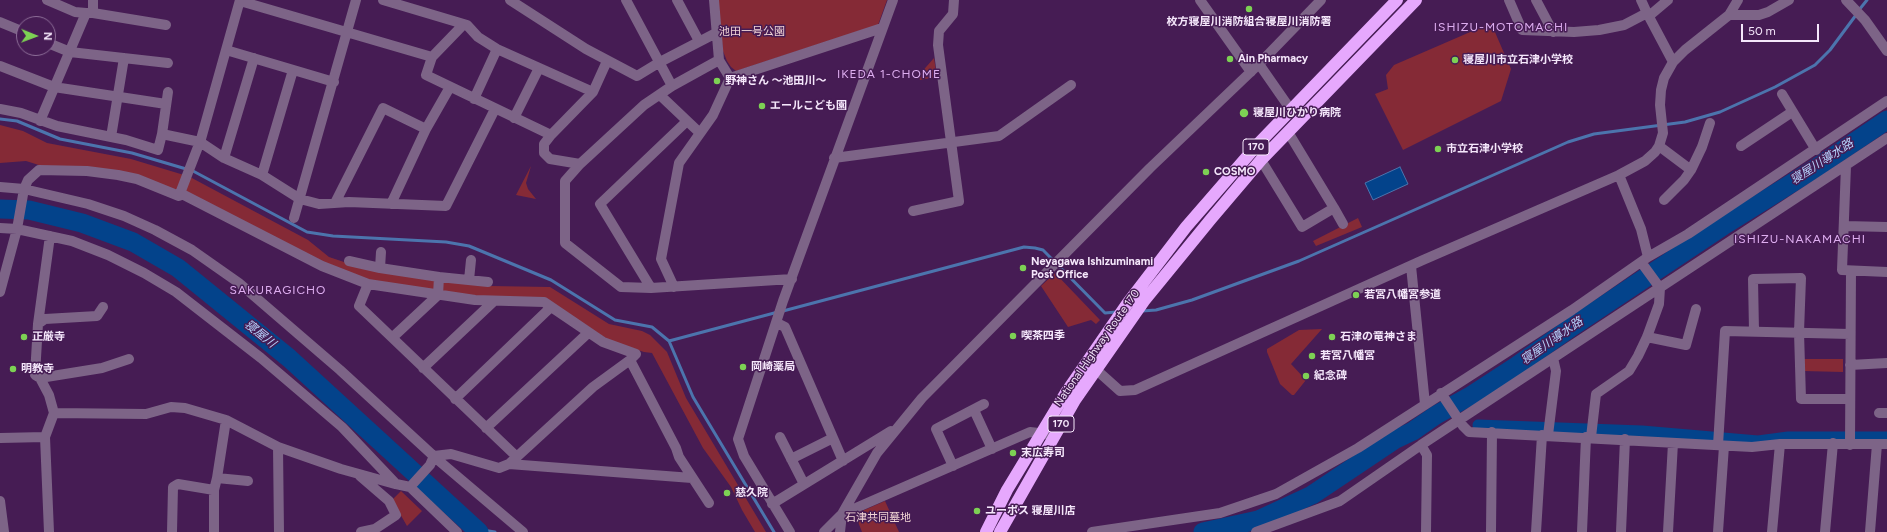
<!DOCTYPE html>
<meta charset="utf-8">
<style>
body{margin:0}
#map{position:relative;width:1887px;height:532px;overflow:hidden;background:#461c54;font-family:Figtree,sans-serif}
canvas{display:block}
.north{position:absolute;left:16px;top:16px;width:40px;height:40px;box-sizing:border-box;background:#461c54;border:1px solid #8c6d97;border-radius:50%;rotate:91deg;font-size:11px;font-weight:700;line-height:16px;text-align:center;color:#f5e7fb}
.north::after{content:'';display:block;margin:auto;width:14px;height:18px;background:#7dd154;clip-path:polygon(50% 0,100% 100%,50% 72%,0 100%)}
.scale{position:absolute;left:1741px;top:24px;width:78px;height:18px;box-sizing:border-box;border:2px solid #f5e7fb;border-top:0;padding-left:5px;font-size:12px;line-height:14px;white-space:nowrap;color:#f5e7fb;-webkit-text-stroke:3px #461c54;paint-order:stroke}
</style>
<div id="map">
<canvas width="1887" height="532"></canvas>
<div class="north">N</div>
<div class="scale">50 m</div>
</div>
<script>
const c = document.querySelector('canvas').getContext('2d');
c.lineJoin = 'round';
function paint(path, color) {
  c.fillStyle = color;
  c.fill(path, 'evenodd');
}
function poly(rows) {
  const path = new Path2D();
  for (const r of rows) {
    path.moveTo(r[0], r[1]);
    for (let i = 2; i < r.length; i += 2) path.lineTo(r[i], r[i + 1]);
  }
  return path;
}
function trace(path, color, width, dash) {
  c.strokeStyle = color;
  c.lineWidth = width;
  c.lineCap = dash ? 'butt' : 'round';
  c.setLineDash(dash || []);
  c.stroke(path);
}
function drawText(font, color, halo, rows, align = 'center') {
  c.font = font + ' Figtree,"Noto Sans JP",sans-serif';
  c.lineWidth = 3;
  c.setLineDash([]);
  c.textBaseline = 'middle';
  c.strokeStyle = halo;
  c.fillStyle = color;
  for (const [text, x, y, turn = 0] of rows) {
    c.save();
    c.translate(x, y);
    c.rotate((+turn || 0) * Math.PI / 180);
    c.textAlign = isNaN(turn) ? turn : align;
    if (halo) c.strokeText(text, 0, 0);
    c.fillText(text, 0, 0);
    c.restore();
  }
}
const green = poly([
 [717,0,887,0,878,25,736,71,731,67,727,61,723,51],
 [1491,23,1511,69,1501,101,1403,150,1375,94,1388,89,1386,75,1394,65],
 [934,58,937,77,920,80,919,75],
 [0,125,23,131,47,143,131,159,184,175,178,190,42,166,26,161,0,163],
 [531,166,526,183,528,189,536,199,516,195],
 [190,177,308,240,329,257,347,263,490,286,550,287,609,324,642,331,650,335,667,352,686,398,766,532,755,532,742,510,731,487,703,448,652,353,644,352,610,341,556,306,476,297,359,279,184,193],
 [1358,218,1362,227,1316,246,1313,241],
 [1055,273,1100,320,1096,324,1091,320,1068,327,1041,286],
 [1322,329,1291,364,1306,380,1294,395,1292,395,1280,384,1267,352,1267,349,1299,330],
 [1803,359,1843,359,1843,372,1803,371],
 [401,491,422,511,407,526,392,500],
 [885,501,899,532,862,532,855,514]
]);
const water = poly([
 [1400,167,1408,184,1373,200,1365,183,1400,167]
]);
const stream = poly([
 [1859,10,1867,0],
 [0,119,17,121,60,139,132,153,193,171,307,232,333,236,446,242,469,246,551,280,615,320,652,327,669,341,693,397,774,532],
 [783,311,1024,247,1035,248,1043,250,1105,313,1116,312],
 [1142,311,1156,310,1192,300,1299,261,1568,142,1594,134,1685,122,1720,112,1775,87,1815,65,1830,50,1856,15],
 [669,341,778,312],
 [476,529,495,532]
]);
const canal = poly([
 [1478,425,1642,431,1758,441,1788,437,1887,437]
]);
const river = poly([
 [0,209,29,210,82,223,133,242,178,268,289,358,479,532],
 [1203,532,1258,520,1312,495,1394,440,1413,431,1436,415,1472,395,1515,367,1573,326,1723,226,1813,170,1887,120]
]);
const minor = poly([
 [47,0,75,12,86,13],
 [383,0,467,25,478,37,497,49,593,92],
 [510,0,586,49,637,76,660,62,716,33],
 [626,0,672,86],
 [677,0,699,41],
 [1200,0,1251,72],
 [1509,0,1522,30,1574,32,1599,30,1624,25,1647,13,1673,62],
 [1536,0,1553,32],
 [1641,0,1647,13],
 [1846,0,1865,20,1887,51],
 [240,1,432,57,463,25],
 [93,13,166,25],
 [1729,15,1738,0],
 [1649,16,1668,0],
 [0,22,24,32],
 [48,43,70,52,168,63],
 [226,50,334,82],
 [432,57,426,75,551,135,544,144,544,153,550,159,580,164,644,105,672,86,719,60],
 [1259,64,1291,110],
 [0,66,54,87,166,104],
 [730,78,882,28],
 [1782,94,1816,150],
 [660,95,700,133],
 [474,99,497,49],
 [0,109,21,113,57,126,126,140,158,150,162,134,168,92],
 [514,118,539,68],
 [40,121,86,13,93,13,93,0],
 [162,134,200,142,224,158,262,175,300,199,319,204,349,202,446,206,495,109],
 [551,135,593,92,607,61],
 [111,137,124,58],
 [1659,146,1691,170],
 [1741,146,1792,112],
 [224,158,254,58],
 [834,158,999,136,1071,85],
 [1261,160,1302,227,1334,208,1288,132],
 [580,164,565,181,565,243,621,287,651,288,792,279],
 [1846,166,1842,270,1887,272],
 [262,175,293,70],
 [0,187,24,189,88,204,124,216,155,230,192,250,239,283,340,370,438,460,523,532],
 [180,193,322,266,368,284],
 [1664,200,1684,180,1691,170,1702,147,1710,123],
 [335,203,383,108,426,129],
 [391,204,426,129,450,87],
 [1334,208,1343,224],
 [913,211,959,201,938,45,939,31,953,14,954,0],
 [294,218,356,0],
 [1845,226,1887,227],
 [0,228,17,229,72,241,108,255,144,273,176,292,261,358,342,427,396,484,410,487,457,532],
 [1648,257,1641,229,1619,175,1645,161,1655,152,1659,146,1663,133,1660,105,1661,90,1664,78,1673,62,1685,50,1729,15,1759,15,1768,12,1789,0],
 [349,261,380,268,439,277,438,295,393,337],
 [1411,266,1425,404],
 [380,268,381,252],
 [439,277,488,282],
 [469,280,471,260],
 [674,287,661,259,679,163,713,115,730,78,719,60,714,0],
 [651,288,600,204,687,121],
 [0,292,17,229,24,189,28,180,39,170,87,171,118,175,137,179,179,196,201,139,240,0],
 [103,307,97,316,45,319,38,324,35,375,40,378,102,368,129,359],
 [777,323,785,327,843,461],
 [38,324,50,236],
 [1754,331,1753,279,1801,278,1799,332,1801,399,1850,399],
 [1647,337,1686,345,1696,309],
 [1091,365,1120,391,1135,390,1423,260,1619,175],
 [1850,365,1887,363],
 [423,368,494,301],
 [40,378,49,395,54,413],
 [1441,393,1463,426,1469,432,1752,447,1780,444,1887,444],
 [455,399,551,307],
 [974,410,992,449],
 [1879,413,1887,413],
 [226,420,217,478,248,481],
 [486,428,588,333],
 [1548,435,1556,371,1553,358],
 [45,437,54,413,146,414,171,407,185,408,226,420,278,447,341,469,395,484],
 [780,437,804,484],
 [1591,437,1596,394,1629,371,1638,356,1647,337,1659,304,1660,288,1641,262],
 [0,438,45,437,49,532],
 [1421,445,1427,455,1426,532],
 [1718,445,1725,331,1850,334],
 [1850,445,1851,271],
 [278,447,279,532],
 [517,457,359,306,368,284,475,300,544,302,603,342,636,354,630,360],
 [791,459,833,438],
 [509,464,692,478],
 [953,466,936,429,984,404],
 [360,476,389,501,396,515,375,529,361,532],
 [410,487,430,465,434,456,451,454,499,468,509,464,593,387,630,360,676,448,679,457,709,503],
 [0,501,4,532],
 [772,504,891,431],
 [172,532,173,487,178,484,214,490,217,478],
 [214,532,214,490],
 [790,532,744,456,738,439,783,301,893,0],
 [824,532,842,514,877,453,922,398,1150,168,1259,64,1321,0],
 [840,532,842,514,1030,432,1047,434],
 [1092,532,1220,513,1276,494,1358,448,1572,310,1648,257,1688,234,1887,101],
 [1256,532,1340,501,1421,445,1887,138],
 [1491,532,1492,432],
 [1536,532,1542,435],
 [1582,532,1586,437],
 [1621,532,1625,439],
 [1668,532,1673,443],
 [1718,532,1724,446],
 [1772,532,1780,444],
 [1825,532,1833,443],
 [1870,532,1877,444]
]);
const highway = poly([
 [986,532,1007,490,1065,394,1127,304,1186,227,1258,144,1397,0],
 [1000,532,1075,400,1144,301,1211,219,1261,160,1416,0]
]);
const markers = [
 [1249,9,4,"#7dd154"],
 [1230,59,4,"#7dd154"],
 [1455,60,4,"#7dd154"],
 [717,81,4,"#7dd154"],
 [762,106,4,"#7dd154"],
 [1244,113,5,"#7dd154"],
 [1438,149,4,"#7dd154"],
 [1206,172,4,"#7dd154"],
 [1023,268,4,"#7dd154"],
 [1356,295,4,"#7dd154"],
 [1013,336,4,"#7dd154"],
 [24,337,4,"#7dd154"],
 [1332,337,4,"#7dd154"],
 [1312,356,4,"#7dd154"],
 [743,367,4,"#7dd154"],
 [13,369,4,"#7dd154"],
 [1306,376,4,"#7dd154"],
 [1013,453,4,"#7dd154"],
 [727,493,4,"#7dd154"],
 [977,511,4,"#7dd154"]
];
const shields = [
 [1256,147,26],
 [1061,424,26]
];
const shieldNames = [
 ["170",1256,147],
 ["170",1061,424]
];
const poiNames = [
 ["枚方寝屋川消防組合寝屋川消防署",1249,22,"center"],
 ["Ain Pharmacy",1238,59],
 ["寝屋川市立石津小学校",1463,60],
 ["野神さん ～池田川～",725,81],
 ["エールこども園",770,106],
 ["寝屋川ひかり病院",1253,113],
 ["市立石津小学校",1446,149],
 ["COSMO",1214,172],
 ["Neyagawa Ishizuminami",1031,262],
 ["Post Office",1031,275],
 ["若宮八幡宮参道",1364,295],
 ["喫茶四季",1021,336],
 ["正厳寺",32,337],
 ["石津の竜神さま",1340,337],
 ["若宮八幡宮",1320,356],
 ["岡崎薬局",751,367],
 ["明教寺",21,369],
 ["紀念碑",1314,376],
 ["末広寿司",1021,453],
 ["慈久院",735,493],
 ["ユーポス 寝屋川店",985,511]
];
const parkNames = [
 ["池田一号公園",752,32],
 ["石津共同墓地",878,518]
];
const streetNames = [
 ["National Highway Route 170",1097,348,-55]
];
const neighbourhoodNames = [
 ["ISHIZU-MOTOMACHI",1501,27],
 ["IKEDA 1-CHOME",889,74],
 ["ISHIZU-NAKAMACHI",1800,239],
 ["SAKURAGICHO",278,290]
];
const waterNames = [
 ["寝屋川導水路",1822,162,-33],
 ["寝屋川",260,334,39],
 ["寝屋川導水路",1552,341,-35]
];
paint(green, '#852a36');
paint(water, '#03438b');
trace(water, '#4c74ad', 1);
trace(stream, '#4c74ad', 3);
trace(canal, '#03438b', 11);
trace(river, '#03438b', 19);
trace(minor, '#7d6487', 10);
trace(highway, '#e6a8fd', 12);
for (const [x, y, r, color] of markers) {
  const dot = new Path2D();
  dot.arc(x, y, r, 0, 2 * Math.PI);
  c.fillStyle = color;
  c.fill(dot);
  trace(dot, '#461c54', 1.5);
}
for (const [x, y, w] of shields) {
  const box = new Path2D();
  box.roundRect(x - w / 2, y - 8, w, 16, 3);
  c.fillStyle = '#461c54';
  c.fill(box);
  trace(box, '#f5e7fb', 1);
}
drawText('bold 10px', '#f5e7fb', null, shieldNames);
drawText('bold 11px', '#f5e7fb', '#461c54', poiNames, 'left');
drawText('11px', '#f2d5d5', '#461c54', parkNames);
drawText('11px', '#f5e7fb', '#461c54', streetNames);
c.letterSpacing = '1px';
drawText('12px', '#deaef0', '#461c54', neighbourhoodNames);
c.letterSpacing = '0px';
drawText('italic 12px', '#b5d3fc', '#461c54', waterNames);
</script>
